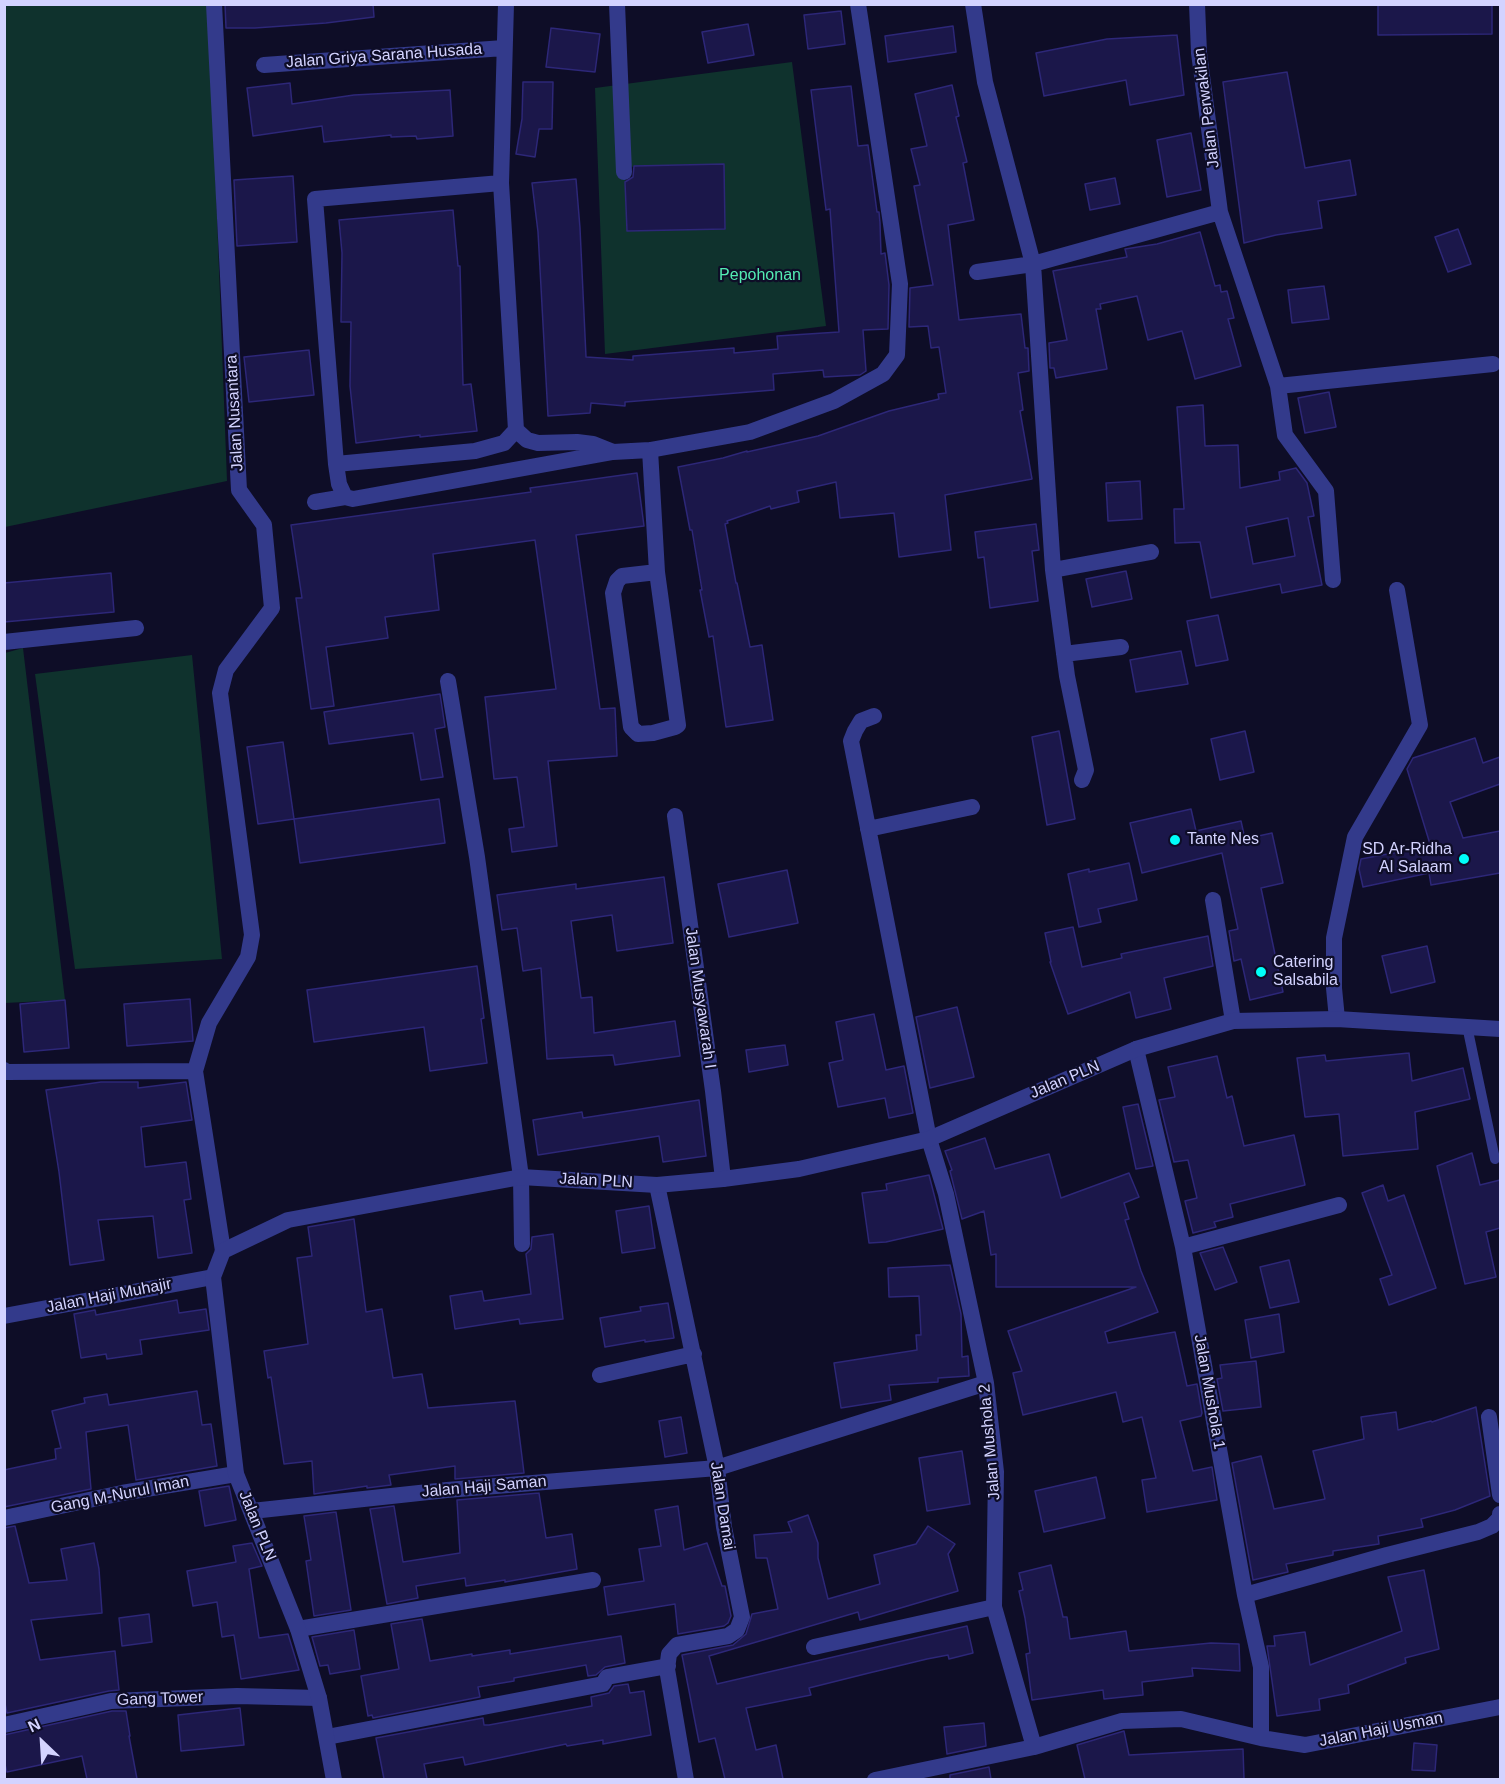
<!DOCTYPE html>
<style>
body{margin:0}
#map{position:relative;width:1505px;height:1784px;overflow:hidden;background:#0e0d27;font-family:Helvetica,sans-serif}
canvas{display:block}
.frame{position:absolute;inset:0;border:6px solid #d3d3ff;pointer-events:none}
.north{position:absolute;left:12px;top:1712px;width:60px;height:60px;-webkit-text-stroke:4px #0e0d27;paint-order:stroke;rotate:335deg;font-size:16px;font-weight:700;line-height:24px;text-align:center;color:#d3d3ff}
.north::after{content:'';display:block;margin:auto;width:21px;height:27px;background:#d3d3ff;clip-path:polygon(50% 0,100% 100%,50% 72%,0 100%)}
</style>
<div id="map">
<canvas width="1505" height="1784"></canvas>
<div class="frame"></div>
<div class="north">N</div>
</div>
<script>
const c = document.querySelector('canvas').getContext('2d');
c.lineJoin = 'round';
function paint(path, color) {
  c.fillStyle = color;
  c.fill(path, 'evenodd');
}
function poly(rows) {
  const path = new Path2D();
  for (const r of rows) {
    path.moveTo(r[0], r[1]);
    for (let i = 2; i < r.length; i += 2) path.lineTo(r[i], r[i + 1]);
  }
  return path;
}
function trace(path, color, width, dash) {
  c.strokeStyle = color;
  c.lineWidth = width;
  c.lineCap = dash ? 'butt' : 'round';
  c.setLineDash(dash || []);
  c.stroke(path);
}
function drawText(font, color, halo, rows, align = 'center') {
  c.font = font + ' Helvetica,sans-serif';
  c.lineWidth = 4.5;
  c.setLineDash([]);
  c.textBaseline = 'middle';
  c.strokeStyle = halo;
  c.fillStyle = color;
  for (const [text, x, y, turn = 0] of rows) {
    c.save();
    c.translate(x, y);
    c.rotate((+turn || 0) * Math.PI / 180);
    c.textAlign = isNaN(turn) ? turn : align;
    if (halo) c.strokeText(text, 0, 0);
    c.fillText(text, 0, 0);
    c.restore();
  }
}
const green = poly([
 [5,5,209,5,227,481,5,527],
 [792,62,826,326,605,354,595,88],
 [723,164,725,228,627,231,625,167],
 [23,648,65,1000,5,1003,5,653],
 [192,655,222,959,75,969,35,674]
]);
const building = poly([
 [225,4,373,4,374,17,326,23,255,28,226,28,225,4],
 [1378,4,1492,4,1492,34,1378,35,1378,4],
 [841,11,845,44,808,49,804,15,841,11],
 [748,24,754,55,708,63,702,32,748,24],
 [953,26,956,52,888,62,885,36,953,26],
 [551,28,600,34,595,72,546,67,551,28],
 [1177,35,1184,95,1130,105,1126,80,1044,96,1036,53,1107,39,1177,35],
 [1287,72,1305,168,1350,160,1356,195,1318,201,1322,228,1276,235,1244,243,1223,82,1287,72],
 [523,82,553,82,552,129,539,129,535,157,516,154,522,119,523,82],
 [290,83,292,104,354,95,450,90,453,136,417,139,416,136,391,137,391,135,324,142,322,126,253,136,247,88,290,83],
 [952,85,959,116,956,117,967,162,963,163,974,220,948,225,959,320,1021,314,1025,348,1028,348,1029,371,1018,373,1023,410,1020,411,1032,479,945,495,951,550,899,557,894,513,840,518,836,482,797,491,799,502,771,509,770,506,727,521,728,523,725,524,736,583,737,583,750,647,762,645,773,720,726,727,713,636,709,637,700,590,702,590,692,530,690,530,678,467,723,458,747,451,747,452,818,436,889,411,939,399,938,394,946,393,939,347,931,348,928,326,909,327,910,288,933,285,914,186,920,185,911,149,927,146,915,94,952,85],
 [851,86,858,146,868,145,877,212,879,212,880,223,881,254,885,253,889,285,888,329,863,330,866,371,860,375,824,377,823,370,773,374,774,390,625,402,625,406,591,403,590,413,548,416,538,232,532,183,576,179,580,228,586,357,633,360,633,356,672,353,734,348,734,353,778,349,777,336,839,332,830,209,826,210,811,90,851,86],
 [1191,133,1201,190,1167,197,1157,140,1191,133],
 [724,164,725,229,627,231,625,182,633,177,634,166,724,164],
 [293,176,297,242,237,246,234,180,293,176],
 [1115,178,1120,204,1090,210,1085,184,1115,178],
 [453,210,458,266,460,266,463,385,471,384,477,431,420,437,420,435,356,443,350,386,351,322,341,322,342,253,339,220,453,210],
 [1458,229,1471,264,1448,272,1435,237,1458,229],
 [1200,232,1215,286,1220,285,1221,292,1227,291,1234,318,1228,319,1241,366,1195,379,1182,331,1148,340,1137,296,1100,304,1101,309,1096,309,1107,369,1056,378,1054,368,1050,368,1049,343,1067,340,1053,271,1127,257,1125,249,1157,244,1200,232],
 [1324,286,1329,319,1292,323,1288,290,1324,286],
 [309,350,314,395,249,402,244,357,309,350],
 [1329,392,1336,427,1305,433,1298,398,1329,392],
 [1203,405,1205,446,1238,445,1240,488,1280,480,1279,472,1296,468,1307,483,1314,516,1308,517,1322,585,1282,593,1280,584,1211,598,1200,542,1175,543,1174,509,1184,509,1177,407,1203,405],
 [1288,518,1295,556,1253,564,1246,527,1288,518],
 [637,473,644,526,576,535,600,709,615,708,617,756,548,761,557,846,512,852,509,829,524,827,517,777,494,779,485,697,556,689,535,540,433,554,439,610,385,617,388,638,326,647,334,706,311,709,296,598,302,598,291,525,531,492,530,488,637,473],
 [1140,481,1142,519,1108,521,1106,483,1140,481],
 [1036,524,1039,550,1032,551,1038,601,990,608,984,557,978,558,975,532,1036,524],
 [1126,571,1132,599,1092,607,1086,579,1126,571],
 [111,573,114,612,4,622,4,583,111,573],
 [1218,615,1228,660,1196,666,1187,621,1218,615],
 [1181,651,1188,684,1136,692,1130,660,1181,651],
 [440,694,445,727,435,729,443,777,421,780,413,733,329,744,324,712,440,694],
 [1059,731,1075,819,1047,825,1032,737,1059,731],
 [1245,731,1254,772,1220,780,1211,739,1245,731],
 [1475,738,1483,763,1500,757,1500,784,1450,802,1463,838,1500,831,1500,873,1431,885,1429,873,1363,887,1359,869,1361,859,1425,847,1424,844,1430,844,1407,769,1413,758,1475,738],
 [283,742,294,819,258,824,247,747,283,742],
 [439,799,445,843,300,863,294,819,439,799],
 [1191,809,1196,831,1241,821,1245,839,1272,833,1283,883,1261,888,1283,992,1250,1000,1241,959,1234,961,1229,931,1238,929,1222,853,1142,873,1130,823,1191,809],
 [1129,863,1137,900,1098,909,1101,922,1079,927,1068,874,1089,869,1089,872,1129,863],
 [787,870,798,923,729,937,718,884,787,870],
 [664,877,673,943,617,951,612,915,571,921,581,998,592,997,594,1033,675,1021,680,1056,615,1065,613,1055,547,1059,541,968,523,971,517,928,502,930,497,895,576,884,576,889,664,877],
 [1073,927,1082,967,1122,958,1121,954,1208,936,1213,966,1164,978,1171,1009,1136,1018,1130,992,1068,1014,1050,962,1051,962,1045,933,1073,927],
 [1427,946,1435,982,1391,993,1382,956,1427,946],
 [477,966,484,1018,481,1019,487,1063,430,1071,424,1027,314,1042,307,990,477,966],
 [190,999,193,1041,127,1046,124,1004,190,999],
 [65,1000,69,1048,24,1052,20,1004,65,1000],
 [957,1007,974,1077,930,1088,916,1017,957,1007],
 [874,1014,886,1070,904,1066,913,1113,889,1118,885,1098,838,1107,829,1063,843,1060,836,1022,874,1014],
 [785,1045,788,1065,749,1072,746,1050,785,1045],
 [1409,1053,1412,1081,1463,1068,1470,1099,1415,1112,1418,1149,1343,1156,1339,1114,1305,1117,1297,1058,1325,1055,1326,1061,1409,1053],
 [1217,1056,1227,1098,1232,1096,1244,1146,1294,1135,1305,1185,1230,1204,1233,1217,1214,1222,1216,1227,1193,1233,1185,1201,1197,1198,1188,1160,1174,1162,1159,1100,1175,1097,1168,1067,1217,1056],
 [101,1082,138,1082,138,1088,186,1082,192,1120,141,1127,145,1167,186,1162,191,1199,184,1200,192,1253,158,1258,153,1216,98,1220,104,1260,70,1265,59,1172,46,1090,101,1082],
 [699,1100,706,1156,663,1162,659,1136,538,1155,533,1120,582,1112,583,1118,699,1100],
 [1138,1104,1153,1166,1136,1169,1123,1107,1138,1104],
 [985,1138,995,1169,1049,1154,1061,1198,1129,1173,1139,1197,1124,1203,1129,1219,1125,1220,1141,1271,1158,1312,1105,1332,1108,1343,1175,1332,1187,1386,1197,1384,1202,1413,1201,1416,1180,1421,1193,1471,1212,1467,1217,1500,1147,1512,1142,1480,1156,1478,1142,1417,1123,1422,1116,1392,1023,1415,1013,1373,1022,1371,1008,1331,1136,1287,996,1287,996,1254,991,1255,984,1211,962,1219,950,1171,952,1170,945,1151,985,1138],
 [1472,1153,1480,1185,1500,1180,1500,1228,1486,1232,1496,1277,1465,1284,1437,1166,1472,1153],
 [929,1175,943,1229,886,1242,869,1243,862,1193,887,1190,886,1184,929,1175],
 [1383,1185,1388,1201,1404,1195,1436,1288,1389,1305,1380,1279,1392,1275,1362,1193,1383,1185],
 [649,1206,655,1248,622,1253,616,1211,649,1206],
 [354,1219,366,1312,382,1309,393,1378,422,1374,428,1408,515,1401,524,1473,455,1479,455,1466,389,1475,391,1485,367,1488,367,1486,314,1494,312,1461,284,1464,271,1377,268,1378,264,1351,308,1344,297,1258,312,1256,308,1227,354,1219],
 [553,1234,563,1319,520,1324,519,1319,455,1329,450,1296,482,1291,484,1301,531,1294,526,1254,531,1249,532,1237,553,1234],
 [1223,1247,1237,1282,1215,1290,1200,1253,1223,1247],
 [1289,1260,1299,1302,1270,1308,1260,1267,1289,1260],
 [950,1265,961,1314,962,1357,968,1356,969,1376,938,1378,938,1382,889,1385,891,1400,841,1408,834,1363,917,1350,916,1335,921,1335,919,1296,889,1297,888,1268,950,1265],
 [177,1300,179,1313,206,1309,209,1330,140,1340,142,1354,107,1359,106,1354,81,1358,74,1314,95,1310,96,1315,177,1300],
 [668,1303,674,1338,645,1342,645,1340,605,1347,600,1318,641,1311,640,1307,668,1303],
 [1279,1314,1284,1352,1251,1358,1245,1320,1279,1314],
 [1256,1361,1261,1407,1223,1411,1217,1379,1222,1378,1220,1365,1256,1361],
 [197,1391,202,1425,211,1424,217,1466,136,1480,128,1425,86,1432,91,1489,4,1507,4,1470,56,1459,55,1449,61,1448,52,1411,85,1403,84,1398,107,1394,109,1405,197,1391],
 [1476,1407,1490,1496,1455,1510,1421,1519,1423,1527,1378,1536,1379,1544,1333,1551,1333,1555,1286,1564,1288,1572,1253,1580,1232,1463,1261,1456,1274,1509,1325,1499,1313,1451,1364,1439,1361,1417,1396,1412,1398,1430,1431,1421,1432,1422,1476,1407],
 [681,1417,687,1453,665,1457,659,1421,681,1417],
 [962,1451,970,1504,927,1511,919,1458,962,1451],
 [1096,1477,1105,1518,1044,1532,1035,1491,1096,1477],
 [229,1486,236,1520,205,1526,199,1491,229,1486],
 [539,1493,546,1538,572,1534,577,1569,505,1582,505,1580,466,1586,465,1578,416,1586,418,1598,387,1604,370,1509,394,1506,403,1562,460,1553,457,1500,539,1493],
 [678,1506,684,1550,707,1543,722,1586,725,1586,731,1616,728,1623,724,1626,678,1634,675,1604,608,1615,604,1587,644,1581,639,1549,661,1546,655,1510,678,1506],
 [336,1512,351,1610,314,1616,306,1561,311,1560,304,1516,336,1512],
 [808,1515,818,1543,818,1558,828,1599,880,1584,874,1555,916,1544,928,1526,955,1544,948,1554,958,1591,860,1620,858,1612,709,1656,717,1684,967,1626,973,1653,949,1659,948,1655,927,1659,869,1673,809,1688,811,1695,746,1708,756,1750,776,1745,783,1779,725,1779,715,1738,699,1742,682,1655,733,1645,746,1634,752,1614,778,1609,767,1558,756,1558,754,1535,792,1532,788,1522,808,1515],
 [15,1526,29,1583,67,1580,61,1549,94,1543,99,1569,102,1613,31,1620,40,1660,115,1651,119,1690,109,1691,7,1713,4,1699,4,1528,15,1526],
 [252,1543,262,1566,249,1569,259,1638,288,1634,299,1670,241,1679,234,1635,222,1637,217,1602,193,1606,187,1571,236,1562,233,1546,252,1543],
 [1051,1565,1063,1617,1067,1617,1070,1639,1126,1631,1129,1651,1211,1643,1239,1644,1240,1671,1192,1668,1193,1676,1142,1682,1143,1695,1104,1699,1103,1690,1032,1700,1026,1654,1030,1653,1025,1618,1019,1591,1023,1590,1019,1573,1051,1565],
 [1424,1570,1439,1649,1405,1658,1406,1663,1348,1685,1349,1693,1319,1699,1320,1710,1277,1716,1267,1646,1275,1646,1274,1636,1305,1632,1310,1665,1402,1631,1388,1577,1424,1570],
 [149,1614,152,1642,122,1646,119,1618,149,1614],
 [422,1619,430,1661,472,1654,472,1656,510,1650,510,1654,621,1636,625,1663,605,1667,596,1675,588,1676,586,1665,514,1678,514,1681,478,1687,480,1697,373,1718,372,1715,368,1716,361,1676,399,1669,391,1624,422,1619],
 [354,1630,360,1669,330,1674,328,1665,320,1666,312,1637,354,1630],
 [628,1684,630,1693,644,1691,651,1735,603,1744,603,1740,567,1746,566,1744,465,1765,463,1757,424,1764,427,1779,384,1779,376,1738,483,1718,484,1725,489,1725,592,1706,591,1697,609,1693,614,1686,628,1684],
 [240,1708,244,1745,181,1751,178,1715,240,1708],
 [112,1711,126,1711,130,1736,129,1736,137,1779,87,1779,82,1756,7,1772,4,1761,4,1735,112,1711],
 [984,1723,986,1746,947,1754,944,1727,984,1723],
 [1124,1731,1129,1755,1243,1749,1244,1779,1085,1779,1077,1745,1124,1731],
 [1414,1743,1437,1745,1435,1771,1412,1770,1414,1743],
 [989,1767,991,1779,950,1779,950,1775,989,1767]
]);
const service = poly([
 [1467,1026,1495,1159]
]);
const minor = poly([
 [617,4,624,172],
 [973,4,985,82,1033,264,1053,570,1067,676,1086,770,1082,780],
 [1197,4,1199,53,1220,212],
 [264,65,504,48],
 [501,183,506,4],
 [977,272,1033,264,1220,212,1278,386,1285,435,1326,491,1333,580],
 [1278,386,1493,364],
 [516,430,504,443,475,451,336,464,315,199,501,183,516,430,527,440,538,443,577,442,593,444,613,452,650,450,750,432,834,401,883,374,897,355,900,284,858,4],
 [650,450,657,572,678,725,675,727,653,733,638,734,631,727,613,593,617,581,622,576,657,572],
 [336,464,339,484,345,497,353,499,613,452],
 [315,502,345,497],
 [1053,570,1151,552],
 [4,642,136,628],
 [1064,654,1121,647],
 [448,681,477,857,521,1177,522,1244],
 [874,716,861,721,855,731,851,741,929,1139,946,1194,986,1383,996,1472,994,1607,1034,1747],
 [675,816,713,1091,723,1179],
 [868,829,972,807],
 [1213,900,1233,1021],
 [1337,1019,1334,988,1334,938,1355,837,1420,725,1397,590],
 [1136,1049,1183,1247,1245,1595,1261,1667,1261,1738],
 [4,1070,6,1072,195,1071,223,1251],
 [195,1071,209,1023,248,957,252,935,220,693,226,670,272,608,264,525,239,490,214,4],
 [657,1185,717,1468,724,1527,742,1617,737,1630,728,1636,677,1645,669,1654,667,1669,686,1780],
 [1183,1247,1339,1205],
 [4,1316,213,1277],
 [600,1375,694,1354],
 [1489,1417,1500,1495],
 [252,1511,447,1490,717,1468,986,1383],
 [4,1518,122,1493,236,1474],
 [1245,1595,1387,1555,1478,1532,1492,1526,1500,1518,1500,1514],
 [298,1629,593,1580],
 [814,1647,994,1607],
 [4,1725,111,1701,237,1696,319,1698],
 [327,1737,603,1684,607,1677,668,1666],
 [875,1780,1034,1747,1122,1721,1181,1719,1261,1738,1305,1745,1500,1707]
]);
const tertiary = poly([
 [334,1780,319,1698,298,1629,236,1474,213,1277,223,1251,288,1220,521,1177,657,1185,723,1179,799,1169,929,1139,1136,1049,1233,1021,1337,1019,1500,1029]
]);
const markers = [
 [1175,840,6,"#00fef9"],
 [1464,859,6,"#00fef9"],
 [1261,972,6,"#00fef9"]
];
const streetNames = [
 ["Jalan Griya Sarana Husada",384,56,-4],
 ["Jalan Perwakilan",1207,108,-97],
 ["Jalan Nusantara",235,413,-93],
 ["Jalan Musyawarah I",700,998,82],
 ["Jalan PLN",1065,1080,-23],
 ["Jalan PLN",596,1181,3],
 ["Jalan Haji Muhajir",109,1296,-11],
 ["Jalan Mushola 1",1209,1392,80],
 ["Jalan Mushola 2",990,1442,-95],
 ["Jalan Haji Saman",484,1487,-5],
 ["Gang M-Nurul Iman",120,1495,-11],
 ["Jalan Damai",722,1506,81],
 ["Jalan PLN",257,1526,68],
 ["Gang Tower",160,1699,-2],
 ["Jalan Haji Usman",1381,1730,-11]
];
const parkNames = [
 ["Pepohonan",760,276]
];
const poiNames = [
 ["Tante Nes",1187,840],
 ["SD Ar-Ridha",1452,850,"right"],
 ["Al Salaam",1452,868,"right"],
 ["Catering",1273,963],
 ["Salsabila",1273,981]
];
paint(green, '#0f322d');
paint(building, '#1b174a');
trace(building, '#2d2778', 1.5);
trace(service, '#333a8b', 10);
trace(minor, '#333a8b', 16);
trace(tertiary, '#333a8b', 16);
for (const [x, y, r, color] of markers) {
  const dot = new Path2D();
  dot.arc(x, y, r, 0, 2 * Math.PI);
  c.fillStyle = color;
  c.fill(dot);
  trace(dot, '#0e0d27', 2);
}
drawText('16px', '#d3d3ff', '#0e0d27', streetNames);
drawText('16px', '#53ebb3', '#0e0d27', parkNames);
drawText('16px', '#d3d3ff', '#0e0d27', poiNames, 'left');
</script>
